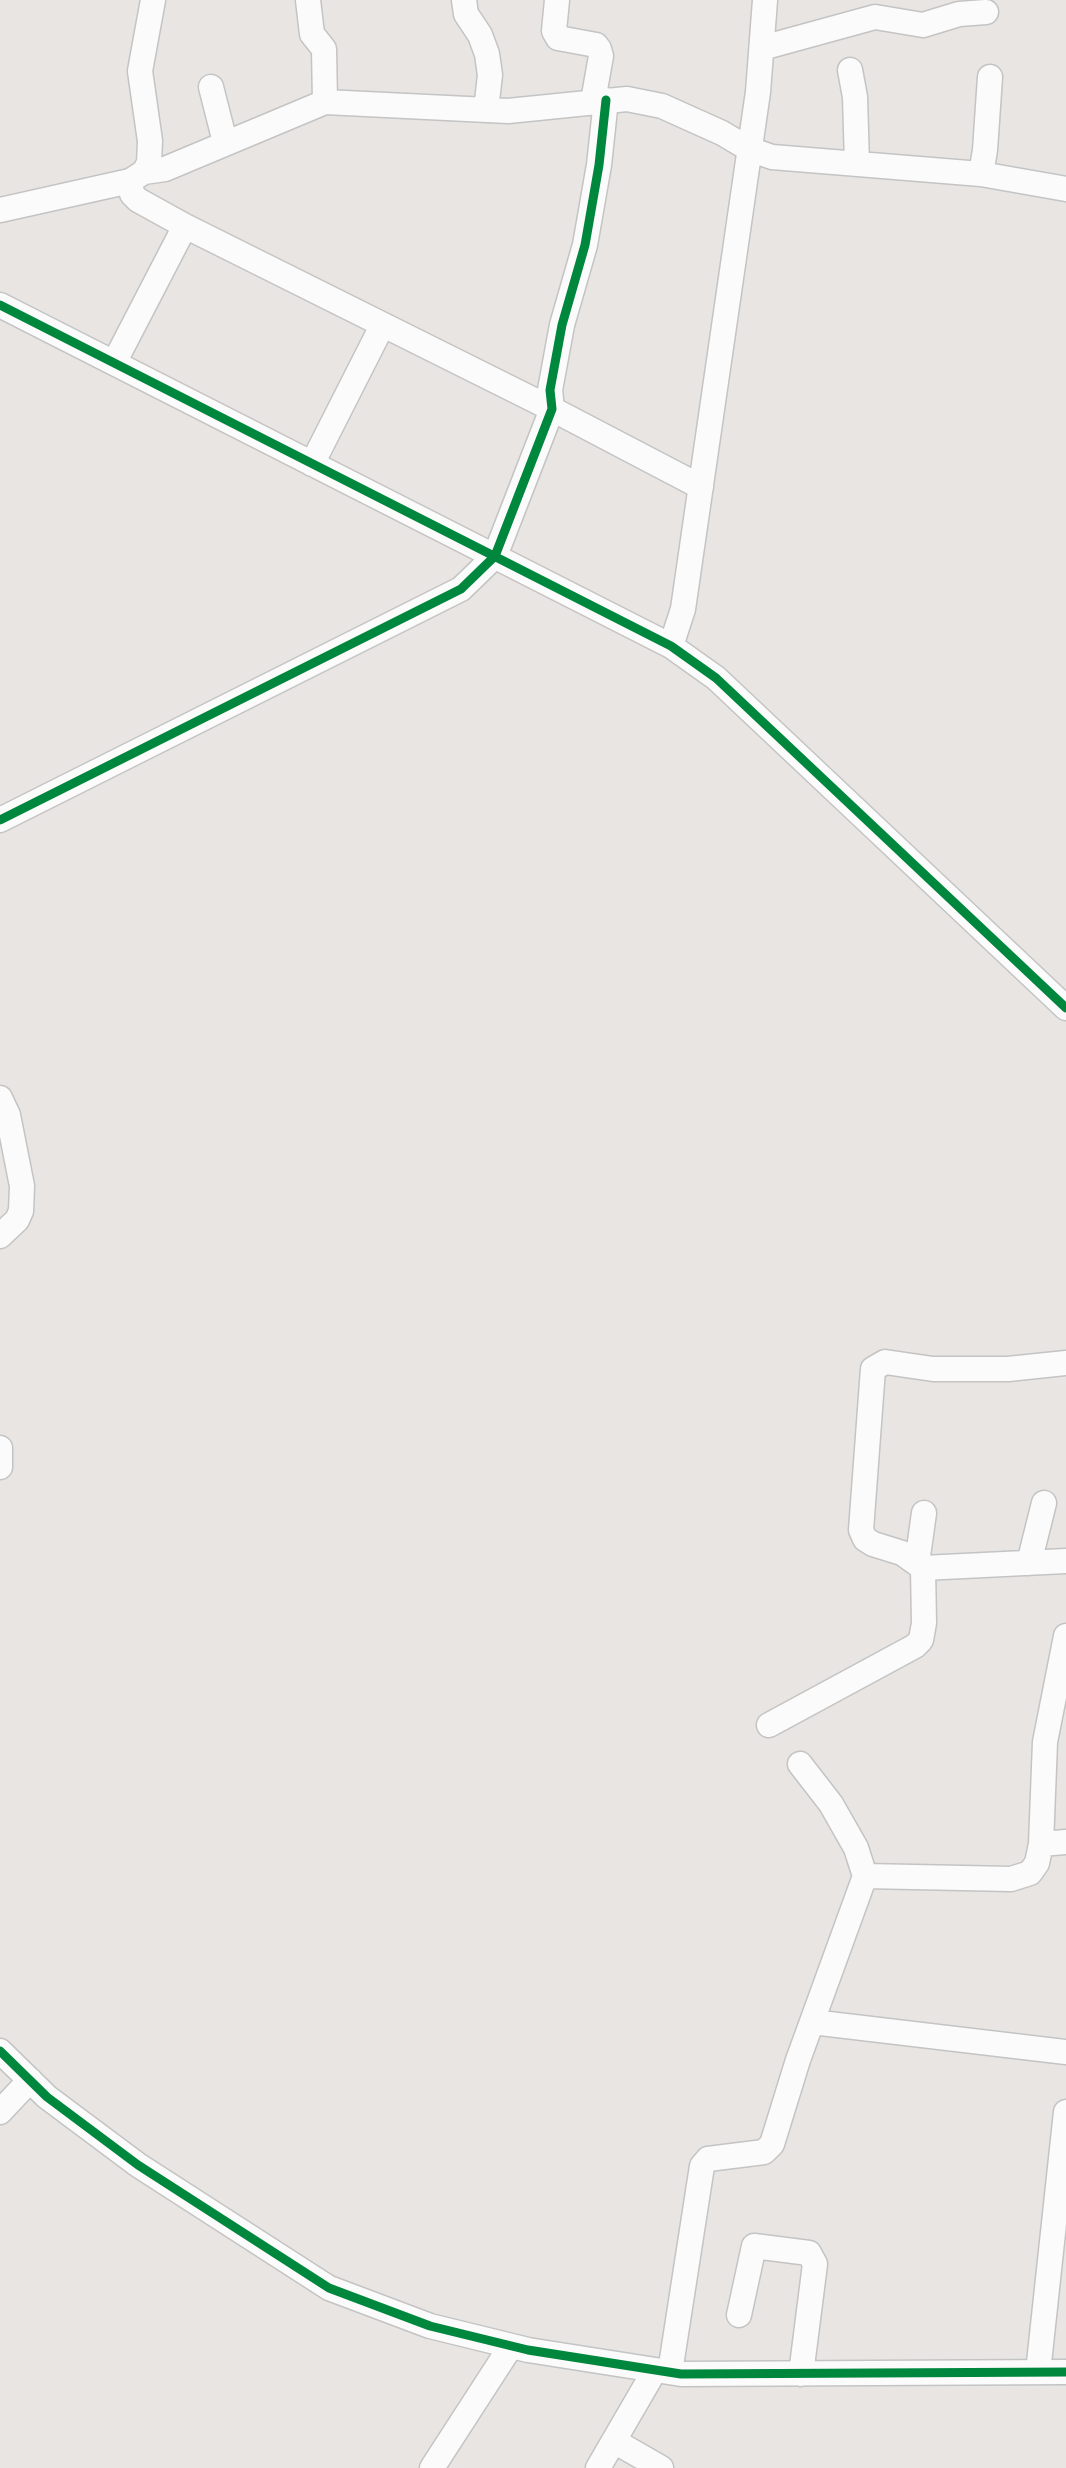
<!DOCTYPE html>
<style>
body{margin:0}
canvas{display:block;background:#e8e5e2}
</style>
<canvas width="1066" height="2468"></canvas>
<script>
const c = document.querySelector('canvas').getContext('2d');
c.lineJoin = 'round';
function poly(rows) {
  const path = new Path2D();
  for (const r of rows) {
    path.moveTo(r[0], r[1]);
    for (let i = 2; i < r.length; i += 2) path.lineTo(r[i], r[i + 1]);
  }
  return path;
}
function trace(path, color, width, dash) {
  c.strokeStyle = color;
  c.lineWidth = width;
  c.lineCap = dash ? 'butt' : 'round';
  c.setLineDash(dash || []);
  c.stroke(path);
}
const minor = poly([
 [308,0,312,34,324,49,325,102],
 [464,0,466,14,480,35,487,54,490,75,486,110],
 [557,0,554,31,558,38,596,45,599,49,601,56,593,101],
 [762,48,875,17,923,25,959,14,986,12],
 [850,70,855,97,857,164],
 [211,87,225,142],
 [144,172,165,169,325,102,508,111,627,99,662,106,722,133,749,149,772,157,981,174,1066,189],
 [981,174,985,150,990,77],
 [130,181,132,194,138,200,185,226,552,409,701,487],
 [0,210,130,181,144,172,149,163,150,141,140,71,153,0],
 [0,305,671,646,716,678,1066,1008],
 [114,363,185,226],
 [312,464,382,326],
 [671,646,683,609,758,92,765,0],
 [0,820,461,589,495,556,552,409,550,390,562,325,585,245,599,165,606,100],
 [0,1098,8,1115,22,1186,21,1211,17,1220,0,1236],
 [0,1448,0,1467],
 [917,1563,924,1513],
 [1029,1563,1044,1503],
 [923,1568,902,1553,873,1544,865,1539,861,1530,873,1369,885,1362,933,1369,1008,1369,1066,1363],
 [769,1725,915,1646,921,1640,924,1623,923,1568,1066,1561],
 [800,1764,831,1804,856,1848,865,1876,1011,1879,1030,1873,1037,1863,1041,1844,1045,1742,1066,1636],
 [1041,1844,1066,1842],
 [812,2022,1066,2052],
 [0,2051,47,2097,138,2165,329,2288,430,2326,528,2350,681,2374,1066,2372],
 [0,2112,30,2080],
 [739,2315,754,2246,809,2253,815,2264,801,2374],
 [670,2372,702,2166,708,2159,764,2152,772,2144,798,2060,865,1876],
 [1038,2372,1066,2112],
 [614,2441,661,2468],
 [432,2468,511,2346],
 [598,2468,655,2370]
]);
const cycleway = poly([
 [0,305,671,646,716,678,1066,1008],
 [0,820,461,589,495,556,552,409,550,390,562,325,585,245,599,165,606,100],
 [0,2051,47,2097,138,2165,329,2288,430,2326,528,2350,681,2374,1066,2372]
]);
trace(minor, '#c4c4c4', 27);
trace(minor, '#fcfbfb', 24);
trace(cycleway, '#00873e', 9);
</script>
